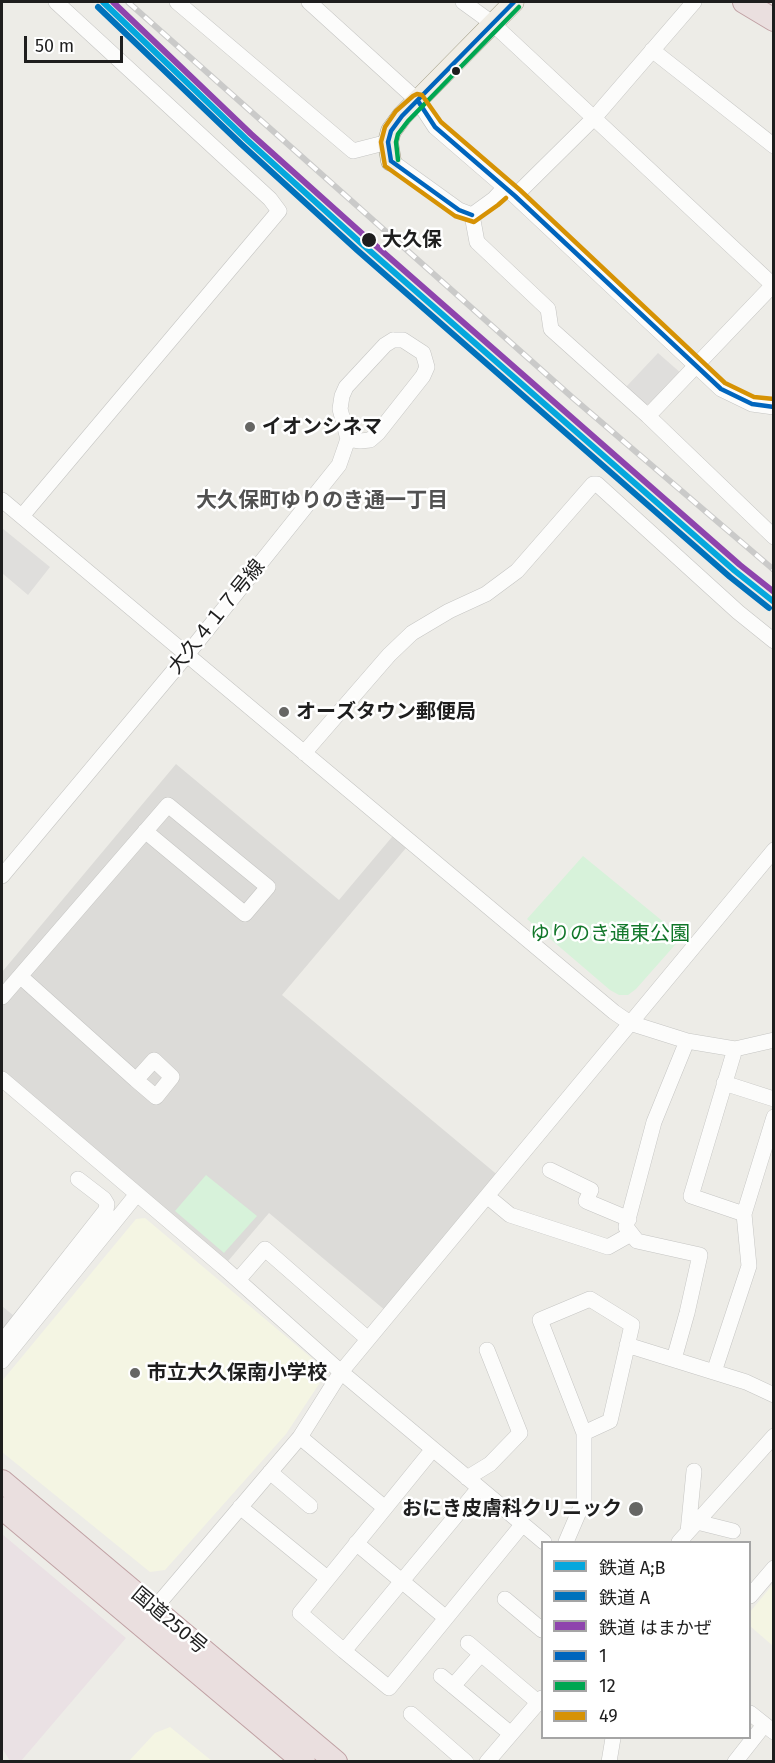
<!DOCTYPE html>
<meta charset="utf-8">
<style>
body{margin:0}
#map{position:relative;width:775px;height:1763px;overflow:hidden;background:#edece7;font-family:"Fira Sans","Noto Sans JP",sans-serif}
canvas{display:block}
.frame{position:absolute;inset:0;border:3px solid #1e1e1e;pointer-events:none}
.legend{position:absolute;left:541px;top:1541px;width:210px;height:198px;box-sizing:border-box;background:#fff;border:2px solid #a5a5a5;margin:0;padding:8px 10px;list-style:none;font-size:18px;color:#1e1e1e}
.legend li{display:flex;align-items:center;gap:12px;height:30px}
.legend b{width:30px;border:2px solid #a5a5a5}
.scale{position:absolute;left:24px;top:36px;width:99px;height:27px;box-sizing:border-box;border:3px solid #1e1e1e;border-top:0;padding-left:8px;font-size:18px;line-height:21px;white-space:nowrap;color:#1e1e1e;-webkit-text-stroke:4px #fff;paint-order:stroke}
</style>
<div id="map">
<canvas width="775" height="1763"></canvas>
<div class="frame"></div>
<ul class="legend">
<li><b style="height:8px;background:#04a7dd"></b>鉄道 A;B</li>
<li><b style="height:8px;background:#0072bc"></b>鉄道 A</li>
<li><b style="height:8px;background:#8e44ad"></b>鉄道 はまかぜ</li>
<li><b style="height:8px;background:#0065bd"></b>1</li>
<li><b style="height:8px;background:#00a651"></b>12</li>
<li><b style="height:8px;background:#d69204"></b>49</li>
</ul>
<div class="scale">50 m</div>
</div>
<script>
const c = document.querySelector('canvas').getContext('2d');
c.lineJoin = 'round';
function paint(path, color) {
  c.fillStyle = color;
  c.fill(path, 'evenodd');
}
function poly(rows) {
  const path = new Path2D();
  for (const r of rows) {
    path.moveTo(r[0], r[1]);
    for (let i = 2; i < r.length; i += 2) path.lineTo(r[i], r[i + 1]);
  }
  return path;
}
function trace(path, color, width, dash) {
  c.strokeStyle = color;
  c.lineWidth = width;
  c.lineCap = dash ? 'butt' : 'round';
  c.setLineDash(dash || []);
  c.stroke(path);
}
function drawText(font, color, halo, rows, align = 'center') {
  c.font = font + ' "Fira Sans","Noto Sans JP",sans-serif';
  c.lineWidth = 5;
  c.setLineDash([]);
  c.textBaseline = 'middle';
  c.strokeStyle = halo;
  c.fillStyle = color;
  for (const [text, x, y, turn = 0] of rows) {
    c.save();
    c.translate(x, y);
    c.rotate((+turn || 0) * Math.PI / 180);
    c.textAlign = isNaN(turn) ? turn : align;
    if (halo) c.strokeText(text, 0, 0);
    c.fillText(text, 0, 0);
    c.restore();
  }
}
const residential = poly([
 [176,764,339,900,397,831,411,842,282,995,500,1177,386,1311,269,1213,223,1267,2,1082,2,972]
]);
const industrial = poly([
 [2,1534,126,1638,21,1761,10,1761,2,1748]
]);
const education = poly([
 [145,1218,321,1366,323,1378,286,1434,165,1570,150,1572,2,1452,2,1381,136,1219],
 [773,1584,773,1646,750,1626,750,1612],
 [170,1727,212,1761,128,1762,155,1733]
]);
const park = poly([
 [583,856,682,937,636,989,628,995,619,995,610,990,527,919],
 [206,1175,257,1216,224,1253,175,1211]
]);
const parking = poly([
 [658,353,682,374,654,404,644,404,626,387],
 [2,528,50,567,28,595,2,573],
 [2,1306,14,1316,2,1331]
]);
const minor = poly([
 [177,2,353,151,388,142],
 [309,2,418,101,435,127,515,196,721,389,752,404,774,407],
 [463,2,492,23,774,286],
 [652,50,774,146],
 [391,161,459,210,472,215],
 [515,196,594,118,694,2],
 [472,215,477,242,548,309,551,329,648,416,774,537],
 [472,215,494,199,505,187],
 [393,340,403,340,423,353,427,367,423,376,378,433,370,440,360,441,348,439,340,409,342,396,346,387,385,345,393,340],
 [648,416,774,284],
 [2,500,614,1012,630,1023,687,1041,735,1049,774,1040],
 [22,516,279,211,270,199,56,2],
 [304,753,389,655,412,633,449,611,486,594,517,571,593,484,597,484,738,612,774,641],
 [2,876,186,656,339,465,348,439],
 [20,976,136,1080,156,1097,172,1077,154,1060,136,1080],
 [2,997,168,805,268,887,245,914,145,831],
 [735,1049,691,1196,744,1214],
 [2,1079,223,1267,341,1372,544,1542],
 [724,1083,774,1099],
 [550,1170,591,1190,586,1201,629,1219],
 [487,1196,510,1215,608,1247,631,1234],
 [238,1280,265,1249,368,1339],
 [2,1342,106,1210,107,1204,104,1199,78,1179],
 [627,1345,746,1382,774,1395],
 [674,1359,687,1313,700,1255,637,1241,626,1227,654,1122,687,1041],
 [2,1361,137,1194],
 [714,1372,749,1266,744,1214,774,1117],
 [300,1437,385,1508],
 [433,1449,300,1613,344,1651,389,1688,522,1525],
 [270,1472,310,1506],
 [467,1478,490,1464,520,1433,487,1350],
 [240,1507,327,1578],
 [697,1522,733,1531],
 [688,1532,694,1471],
 [566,1542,584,1500,584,1433,540,1320,590,1299,632,1325,610,1421,584,1433],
 [679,1542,774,1436],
 [356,1543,446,1618],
 [750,1596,774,1568],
 [505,1599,542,1630],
 [148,1616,300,1437,341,1372,774,850],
 [468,1643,539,1703],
 [344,1651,479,1488],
 [441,1676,511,1734],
 [453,1686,481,1654],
 [750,1713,774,1732],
 [411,1714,466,1762],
 [487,1762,542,1698],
 [609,1762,613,1738],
 [735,1762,764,1725]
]);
const major = poly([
 [391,161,388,142,391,131,402,116,514,2]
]);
const highway = poly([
 [744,2,774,20],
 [2,1481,336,1762],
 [2,1508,304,1762]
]);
const rail = poly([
 [128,2,573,398,774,570]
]);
const bus1 = poly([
 [418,101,435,127,515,196,721,389,752,404,774,407],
 [391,161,388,142,391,131,402,116,514,2],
 [391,161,459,210,472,215]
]);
const bus2 = poly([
 [398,160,396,142,398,134,408,121,519,7]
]);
const bus3 = poly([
 [506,198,498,205,474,222,455,216,385,166,381,142,385,127,396,111,413,96,417,94,422,95,441,122,520,190,725,383,754,397,774,399]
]);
const rail1 = poly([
 [103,2,246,139,362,244,735,571,774,602]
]);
const rail2 = poly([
 [98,7,241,144,357,250,730,577,769,608]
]);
const rail3 = poly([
 [113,2,251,134,367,238,740,565,774,592]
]);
const markers = [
 [456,71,5,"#1e1e1e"],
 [369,240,8,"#1e1e1e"],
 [250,427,6,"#666664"],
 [284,712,6,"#666664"],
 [135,1373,6,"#666664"],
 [636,1509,8,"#666664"]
];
const stopNames = [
 ["大久保",382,240]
];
const poiNames = [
 ["イオンシネマ",262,427],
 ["オーズタウン郵便局",296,712],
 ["市立大久保南小学校",147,1373],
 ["おにき皮膚科クリニック",622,1509,"right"]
];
const streetNames = [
 ["大久４１７号線",217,617,-51],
 ["国道250号",169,1621,40]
];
const parkNames = [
 ["ゆりのき通東公園",610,934]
];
const neighbourhoodNames = [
 ["大久保町ゆりのき通一丁目",322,501]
];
paint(residential, '#dcdbd8');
paint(industrial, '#eae1e4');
paint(education, '#f4f5e3');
paint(park, '#d7f2da');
paint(parking, '#dfdedc');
trace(minor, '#c5c5c3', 16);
trace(major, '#a29d85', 21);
trace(highway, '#c0a1a4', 24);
trace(minor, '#fcfcfb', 15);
trace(major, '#f0ede5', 20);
trace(highway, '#eadfdf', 22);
trace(rail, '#cacac9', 6);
trace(rail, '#fff', 4, [11]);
trace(bus1, '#0065bd', 4.5);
trace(bus2, '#00a651', 4.5);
trace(bus3, '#d69204', 4.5);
trace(rail1, '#04a7dd', 6);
trace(rail2, '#0072bc', 6);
trace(rail3, '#8e44ad', 6);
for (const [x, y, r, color] of markers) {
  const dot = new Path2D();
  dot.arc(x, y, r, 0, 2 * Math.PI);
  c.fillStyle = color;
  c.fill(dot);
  trace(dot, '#fff', 2);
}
drawText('bold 20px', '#1e1e1e', '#fff', stopNames, 'left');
drawText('bold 20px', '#1e1e1e', '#fff', poiNames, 'left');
drawText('20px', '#1e1e1e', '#fff', streetNames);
drawText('20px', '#12772a', '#fff', parkNames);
drawText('bold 21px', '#515151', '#fff', neighbourhoodNames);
</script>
